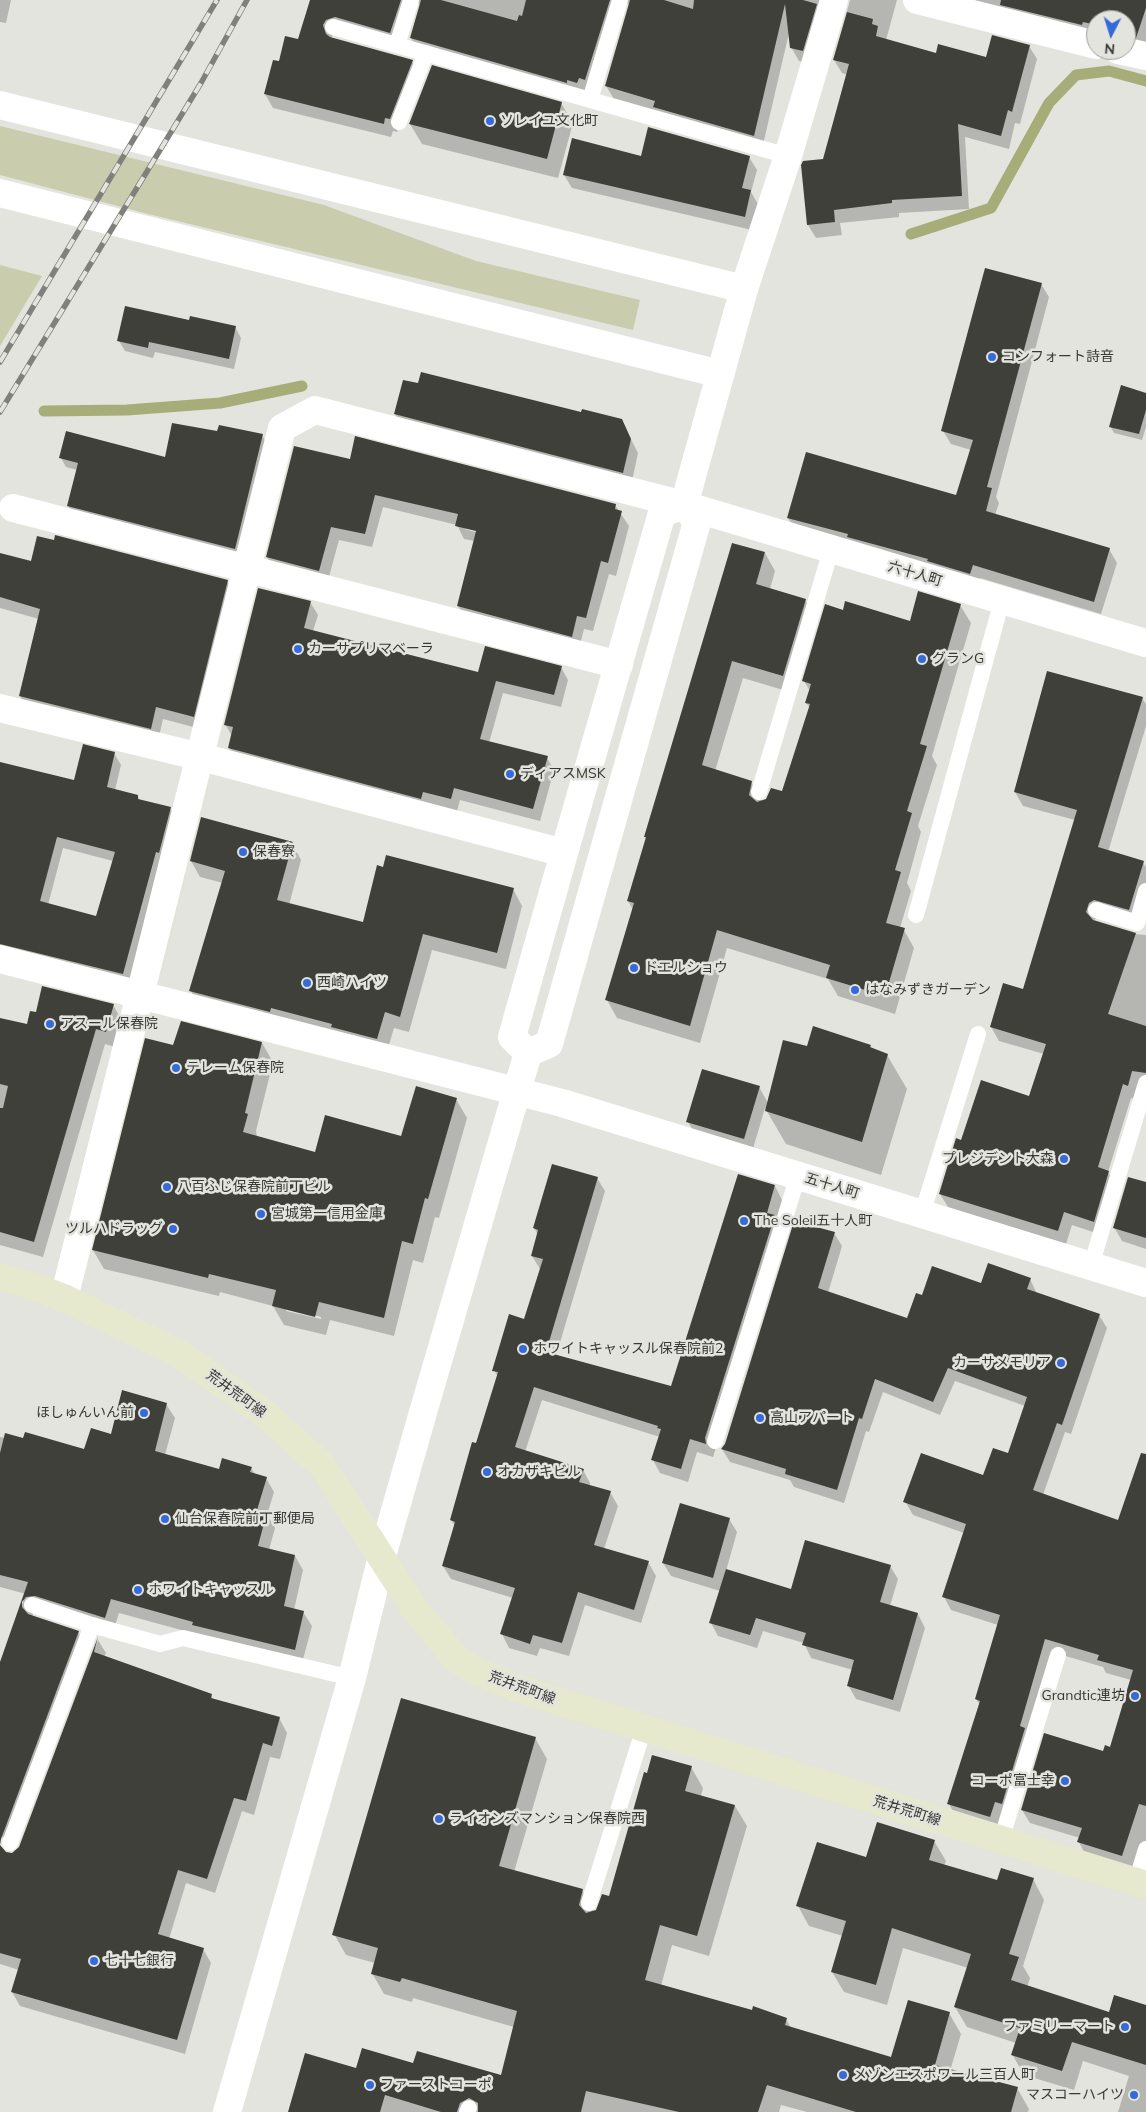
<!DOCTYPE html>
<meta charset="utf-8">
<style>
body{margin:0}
#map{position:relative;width:1146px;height:2112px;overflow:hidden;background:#e3e4de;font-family:Mulish,sans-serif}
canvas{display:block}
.north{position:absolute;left:1086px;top:10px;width:50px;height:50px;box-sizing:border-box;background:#e3e4de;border:1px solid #9fa09b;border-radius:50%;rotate:185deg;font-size:14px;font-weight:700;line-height:20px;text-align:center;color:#383936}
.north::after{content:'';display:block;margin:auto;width:18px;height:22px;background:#3669d9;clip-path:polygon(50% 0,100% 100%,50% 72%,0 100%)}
</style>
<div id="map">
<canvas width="1146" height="2112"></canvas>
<div class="north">N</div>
</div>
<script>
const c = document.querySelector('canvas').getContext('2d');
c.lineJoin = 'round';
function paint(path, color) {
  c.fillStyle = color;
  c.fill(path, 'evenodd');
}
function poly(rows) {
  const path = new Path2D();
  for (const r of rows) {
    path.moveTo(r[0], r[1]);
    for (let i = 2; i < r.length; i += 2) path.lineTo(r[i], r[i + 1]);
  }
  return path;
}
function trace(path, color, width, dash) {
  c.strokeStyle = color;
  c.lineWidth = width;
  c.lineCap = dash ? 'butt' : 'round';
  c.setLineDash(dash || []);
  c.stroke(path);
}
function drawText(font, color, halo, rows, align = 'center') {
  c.font = font + ' Mulish,"Noto Sans JP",sans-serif';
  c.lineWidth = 5;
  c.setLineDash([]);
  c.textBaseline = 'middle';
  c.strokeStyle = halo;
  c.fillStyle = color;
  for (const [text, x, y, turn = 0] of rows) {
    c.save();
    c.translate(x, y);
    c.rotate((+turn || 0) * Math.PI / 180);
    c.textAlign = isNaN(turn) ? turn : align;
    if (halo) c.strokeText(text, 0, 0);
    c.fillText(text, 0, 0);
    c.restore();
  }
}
const green = poly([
 [0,126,324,205,476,261,640,300,633,330,148,214,0,175],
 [0,265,42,276,0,346]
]);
const shadow = poly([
 [0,0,11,0,6,23,0,22],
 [311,0,834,0,810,64,799,61,791,47,789,33,762,149,614,99,606,86,631,3,621,6,593,93,419,52,411,38,420,4,417,3,398,46,334,33,331,38,412,61,419,74,397,132,393,131,391,137,273,108,265,94,279,62,299,41],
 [850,0,897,0,886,40,937,54,987,59,1029,46,1037,59,1020,124,1015,123,1009,149,965,137,969,209,899,213,899,217,840,223,842,235,816,238,808,225,848,75,842,73,834,60],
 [936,0,1146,0,1146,52,1126,45,1126,20,1096,20,1096,36],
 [561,103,573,123,558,178,422,144,410,124],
 [642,157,749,157,757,170,751,192,758,204,752,230,572,188,564,175],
 [1041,284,1049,297,996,497,999,503,995,515,1109,549,1117,563,1101,614,980,578,978,587,796,531,788,518,957,496,971,450,951,444,943,431],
 [190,322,235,327,241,338,234,369,155,352,153,358,125,351,119,341],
 [1146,394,1146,427,1142,440,1114,433,1110,426],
 [395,414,582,414,621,420,638,453,631,486,403,428],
 [218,433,262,435,267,444,240,558,73,514,68,506,77,470,66,467,61,458,166,458],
 [351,460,615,505,629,526,616,576,609,574,593,631,584,629,579,649,466,619,458,606,475,541,464,539,457,525,383,507,372,547,339,540,327,584,275,571,267,557],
 [465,527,483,531,482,534,465,529],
 [765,553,775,571,770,589,805,600,816,618,793,693,743,678,715,771,751,782,762,801,783,793,810,708,806,703,810,691,804,681,844,611,911,622,960,605,971,623,932,756,937,765,918,826,921,832,907,883,911,891,900,928,904,930,914,948,895,1014,838,996,828,979,727,948,700,1043,617,1018,607,1000,633,910,628,901,647,840,645,837],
 [0,554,32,563,227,581,234,594,201,729,163,719,158,741,28,709,20,696,39,619,0,608],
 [310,602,318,615,313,631,479,673,561,667,568,680,561,707,503,693,489,743,547,758,554,770,540,821,460,800,457,811,236,760,229,748,232,736,225,724],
 [1142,698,1146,704,1146,726,1108,852,1143,863,1146,867,1146,893,1136,923,1103,913,1094,920,1134,934,1146,935,1146,1085,1135,1099,1131,1098,1108,1172,1116,1186,1102,1235,1072,1225,1066,1244,948,1207,940,1194,962,1141,1030,1097,1044,1054,999,1041,991,1027,1024,991,1075,820,1023,806,1015,792],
 [114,753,121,765,115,790,138,797,140,801,170,808,177,820,129,986,0,958,0,764,75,782],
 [63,848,113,861,96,918,48,905],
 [292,843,301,860,289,905,364,924,513,889,522,906,506,969,432,950,409,1032,394,1028,386,1055,200,1007,191,991,223,883,200,877,191,861],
 [113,1005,123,1022,115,1047,105,1044,43,1257,0,1245,0,1019,28,1026,37,1014],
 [262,1043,273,1062,256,1131,257,1137,316,1153,401,1138,456,1099,467,1118,439,1218,435,1217,423,1263,413,1260,394,1336,330,1320,326,1335,284,1325,273,1306,220,1292,219,1296,104,1269,93,1250,174,1047],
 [286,1308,321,1317,321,1319,286,1311],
 [870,1046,872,1049,887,1055,907,1089,881,1175,786,1144,765,1108,752,1152,696,1135,688,1122,759,1087,768,1103,808,1048],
 [597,1178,605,1191,556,1356,672,1387,775,1186,782,1200,782,1230,713,1457,697,1452,688,1482,660,1473,653,1460,660,1437,542,1400,525,1452,583,1470,590,1483,590,1486,610,1492,618,1506,604,1549,648,1562,656,1576,641,1623,585,1605,569,1656,540,1648,537,1656,509,1648,502,1634,513,1598,451,1579,443,1566,455,1526,451,1520,498,1377,494,1370,525,1320,540,1269,532,1256,538,1235,534,1228],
 [1146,1183,1146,1249,1122,1241,1114,1227],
 [834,1233,842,1246,828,1293,908,1319,923,1296,982,1285,1030,1279,1037,1294,1099,1315,1107,1328,1071,1434,1065,1432,1043,1495,1119,1521,1146,1495,1146,1856,1140,1871,1086,1856,1079,1842,1080,1838,1030,1823,1022,1810,1111,1748,1131,1680,1106,1673,1103,1667,1052,1652,998,1830,956,1817,949,1804,980,1705,976,1699,998,1625,951,1610,944,1597,964,1533,913,1515,905,1501,983,1477,1008,1455,1025,1406,955,1381,940,1415,883,1392,869,1432,866,1431,844,1503,794,1487,790,1480,730,1462,722,1449],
 [166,1404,175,1418,165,1455,220,1470,251,1468,255,1474,266,1478,274,1492,267,1515,275,1528,269,1550,295,1556,303,1570,294,1610,303,1612,312,1626,302,1663,119,1613,113,1632,34,1611,32,1617,78,1632,86,1647,13,1841,0,1836,0,1666,26,1594,0,1587,0,1437,85,1451],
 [729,1519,737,1532,726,1571,792,1591,890,1566,898,1579,890,1606,918,1614,925,1628,900,1712,856,1699,848,1685,853,1670,811,1658,804,1643,763,1631,757,1648,718,1636,711,1623,720,1591,671,1576,663,1563],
 [98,1640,106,1653,104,1657,211,1695,214,1701,279,1718,287,1733,280,1759,270,1757,254,1815,242,1811,215,1893,186,1883,169,1939,203,1949,211,1963,185,2054,20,2006,12,1992,19,1970,0,1964,0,1889,25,1834],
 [535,1738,547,1759,514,1872,582,1890,594,1912,610,1897,691,1767,703,1788,701,1796,735,1806,747,1826,709,1956,672,1945,661,1986,786,2019,791,2028,892,2058,949,2013,961,2034,950,2071,1017,2088,1029,2109,1028,2112,807,2112,781,2105,779,2112,290,2112,357,2070,414,2064,502,2077,514,2027,413,1998,412,2002,384,1994,372,1973,375,1963,346,1955,334,1934],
 [934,1841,946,1861,944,1866,998,1882,1033,1879,1044,1900,1023,1966,1030,1978,1027,1987,1109,2013,1146,2007,1146,2112,1118,2112,1129,2076,1083,2061,1074,2090,1024,2075,1012,2054,1016,2043,967,2027,955,2007,968,1968,903,1948,887,2005,844,1992,832,1972,843,1936,809,1926,798,1906,867,1859]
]);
const stream = poly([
 [911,234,991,208,1049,103,1076,75,1109,71,1146,81],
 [44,411,127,410,220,403,302,386]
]);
const building = poly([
 [310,0,401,0,390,33,335,17,326,20,323,25,326,34,330,37,413,60,390,119,385,118,384,124,264,94,273,60,279,61,285,36,298,39],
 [421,0,441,0,517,21,519,15,522,16,526,0,610,0,585,80,579,78,577,83,567,80,567,83,410,38],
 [630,0,664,0,693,9,694,0,803,0,817,4,803,51,790,48,785,4,754,136,653,107,655,101,605,86],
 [1001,0,1146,0,1146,8,1136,38,1126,35,1126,20,1096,20,1096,25,1083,22,1082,25,1000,5],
 [847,12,873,19,872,24,878,26,876,36,936,53,938,44,986,57,992,35,1030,45,1012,112,1008,110,1001,136,958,124,962,196,892,200,892,203,834,210,835,222,807,225,801,165,803,161,823,159,849,64,833,60],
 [432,65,562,102,547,159,409,124],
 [648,127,750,156,742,188,751,190,745,217,563,175,572,138,641,156],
 [985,268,1042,283,987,487,992,488,986,511,1110,548,1094,602,973,565,970,574,927,561,928,559,847,537,848,534,787,518,806,452,956,495,973,440,941,431],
 [125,306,189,320,190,316,236,326,229,359,149,342,148,348,117,341],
 [421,372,581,412,582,409,622,419,631,439,623,473,394,414,403,380,418,383],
 [1121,385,1146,393,1146,410,1139,434,1109,427],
 [172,423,217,431,219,425,263,434,235,549,67,506,78,463,59,458,66,431,165,457],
 [355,436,616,504,615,509,622,511,608,563,601,561,586,618,577,616,572,637,457,606,476,531,455,526,458,514,375,495,365,534,331,527,319,571,266,557,294,446,350,459],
 [55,535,228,580,194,717,156,707,151,729,19,696,40,609,0,597,0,553,31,561,37,536,54,540],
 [732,543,765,552,756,584,806,599,783,676,732,661,702,765,752,781,749,795,757,802,766,799,771,788,782,791,810,704,805,703,811,684,802,681,825,604,843,610,845,601,910,621,918,591,961,604,920,744,927,746,907,811,912,813,895,870,901,872,886,923,905,928,885,996,826,978,830,965,717,930,690,1026,605,1000,634,903,627,901,646,837,644,837],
 [258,588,311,601,304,628,343,638,478,672,485,646,562,666,554,695,496,681,480,739,548,756,533,809,454,788,451,799,423,792,421,799,228,748,233,727,224,725],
 [1047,671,1143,697,1098,847,1144,861,1129,910,1094,900,1089,903,1086,912,1093,920,1136,933,1108,1014,1146,1026,1146,1073,1132,1071,1128,1086,1123,1084,1098,1167,1109,1171,1094,1222,1064,1212,1058,1231,939,1194,956,1138,961,1140,981,1080,1029,1096,1046,1044,990,1027,1003,983,1023,989,1077,810,1014,792],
 [83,744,115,752,107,787,138,795,138,799,171,807,159,853,156,852,123,974,0,944,0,762,74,780],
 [57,837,115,852,96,916,40,901],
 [201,817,293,842,277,900,363,922,377,865,383,867,386,855,514,888,497,953,423,934,400,1017,385,1012,377,1039,331,1027,332,1024,271,1008,270,1012,189,991,225,871,190,861],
 [42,986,114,1004,106,1032,96,1029,34,1242,0,1232,0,1108,3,1108,8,1086,0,1084,0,1018,27,1024,30,1011,36,1012],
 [181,1021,262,1042,245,1113,248,1114,243,1132,315,1152,325,1115,401,1136,416,1086,457,1098,428,1199,425,1198,413,1244,402,1241,384,1318,319,1302,315,1317,272,1306,276,1290,209,1274,208,1278,92,1250,145,1038,173,1045],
 [813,1026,871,1045,870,1047,888,1054,862,1142,765,1111,783,1040,807,1046],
 [702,1069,760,1086,744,1139,686,1122],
 [552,1164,598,1177,546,1352,671,1386,738,1174,775,1185,767,1213,775,1215,705,1438,706,1444,690,1439,681,1469,651,1460,661,1429,657,1428,658,1426,534,1387,515,1447,584,1469,579,1482,611,1491,594,1545,649,1561,634,1610,578,1592,562,1643,533,1635,530,1644,500,1634,515,1588,442,1566,455,1522,450,1520,472,1442,476,1443,498,1372,492,1371,509,1314,524,1319,543,1259,531,1256,538,1230,533,1228],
 [1128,1177,1146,1182,1146,1238,1113,1228],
 [794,1221,835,1232,818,1288,907,1318,916,1293,922,1295,932,1266,981,1283,988,1263,1031,1278,1027,1289,1100,1314,1062,1425,1057,1423,1033,1490,1118,1520,1141,1453,1146,1454,1146,1806,1139,1804,1122,1856,1077,1842,1082,1828,1021,1810,1044,1733,1103,1751,1105,1745,1110,1747,1133,1670,1097,1660,1099,1655,1045,1639,1020,1726,1025,1728,1002,1804,995,1802,990,1817,947,1804,980,1701,975,1699,1000,1615,942,1597,966,1524,903,1502,921,1453,983,1475,993,1448,1008,1453,1027,1397,948,1368,933,1402,875,1379,862,1419,859,1418,837,1490,785,1474,786,1469,721,1449,725,1444],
 [122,1390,167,1403,155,1451,219,1469,222,1458,252,1467,250,1472,267,1477,257,1510,267,1512,258,1546,295,1555,284,1606,304,1611,295,1650,192,1625,193,1622,111,1599,105,1618,35,1596,26,1597,22,1602,22,1607,28,1614,79,1631,1,1839,0,1845,6,1852,12,1853,19,1847,98,1637,94,1652,212,1694,211,1698,280,1717,272,1746,263,1743,246,1801,234,1798,207,1879,178,1870,158,1934,204,1948,177,2040,11,1992,21,1959,0,1953,0,1662,28,1582,0,1575,0,1453,5,1433,23,1438,25,1432,84,1449,91,1428,111,1434],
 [680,1503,730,1518,713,1578,662,1563],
 [805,1540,891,1565,880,1602,918,1613,893,1700,847,1686,854,1660,802,1645,806,1633,756,1618,750,1635,709,1623,726,1569,791,1589],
 [401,1698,536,1737,499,1866,583,1889,579,1905,586,1913,596,1910,602,1894,609,1896,644,1772,647,1773,652,1755,692,1766,685,1791,735,1805,697,1936,660,1925,645,1980,752,2010,753,2006,787,2018,785,2025,891,2057,908,2000,950,2012,935,2065,1018,2087,1011,2112,856,2112,767,2085,758,2112,679,2112,586,2091,581,2112,478,2112,478,2103,469,2098,460,2103,457,2112,441,2112,385,2095,380,2112,288,2112,305,2053,356,2068,362,2048,413,2063,417,2051,501,2075,517,2011,402,1978,400,1982,371,1974,378,1948,332,1935],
 [877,1822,935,1840,929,1860,997,1880,1001,1868,1034,1878,1009,1954,1019,1957,1011,1980,1109,2012,1114,1995,1146,2005,1146,2065,1072,2042,1062,2071,1011,2055,1020,2028,954,2007,971,1954,892,1928,876,1985,831,1972,846,1921,796,1906,817,1842,866,1857]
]);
const service = poly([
 [333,27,788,156],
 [397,45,411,0],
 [590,100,620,0],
 [399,122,426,53],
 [759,792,831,550],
 [1096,910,1137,923,1146,891],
 [916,915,1002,600],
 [922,1214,978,1034],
 [1091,1266,1146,1083],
 [715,1441,798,1176],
 [32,1605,92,1625],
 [1001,1840,1058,1655],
 [10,1843,92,1625,160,1644,183,1638,352,1678],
 [1136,1882,1146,1849],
 [589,1903,644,1728],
 [467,2112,469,2108]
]);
const minor = poly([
 [917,0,1096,45],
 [1118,50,1146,56],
 [744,289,788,156,834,0],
 [684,505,697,522,549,1044,528,1053,512,1037,564,853,662,513,684,505],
 [13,508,619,665],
 [0,708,201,757,564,853],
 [0,959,562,1103,1146,1283],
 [64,1298,282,428,315,410,684,505,1146,643]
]);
const tertiary = poly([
 [0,105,744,289,684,505],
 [0,193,720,374],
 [227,2112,352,1678,382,1556,424,1409,528,1053]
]);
const secondary = poly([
 [0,1277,27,1284,64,1298,178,1353,264,1413,322,1465,416,1611,456,1658,474,1670,516,1688,1146,1885]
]);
const rail = poly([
 [0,362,217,0],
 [0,412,201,83,247,0]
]);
const markers = [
 [490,121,5,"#3669d9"],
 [992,357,5,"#3669d9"],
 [298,649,5,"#3669d9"],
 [922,659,5,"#3669d9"],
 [510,774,5,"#3669d9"],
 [243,852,5,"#3669d9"],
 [634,968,5,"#3669d9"],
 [307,983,5,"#3669d9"],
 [855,990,5,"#3669d9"],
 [50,1024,5,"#3669d9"],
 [176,1068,5,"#3669d9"],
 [1064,1159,5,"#3669d9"],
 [167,1187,5,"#3669d9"],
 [261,1214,5,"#3669d9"],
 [744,1221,5,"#3669d9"],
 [173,1229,5,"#3669d9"],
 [523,1349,5,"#3669d9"],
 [1061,1363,5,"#3669d9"],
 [144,1413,5,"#3669d9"],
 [760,1418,5,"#3669d9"],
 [487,1472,5,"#3669d9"],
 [165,1519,5,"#3669d9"],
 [138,1590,5,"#3669d9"],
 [1135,1696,5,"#3669d9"],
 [1065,1781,5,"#3669d9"],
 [439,1819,5,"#3669d9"],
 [94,1961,5,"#3669d9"],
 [1125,2027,5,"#3669d9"],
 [843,2075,5,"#3669d9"],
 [370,2085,5,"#3669d9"],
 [1134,2095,5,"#3669d9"]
];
const poiNames = [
 ["ソレイユ文化町",500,121],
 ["コンフォート詩音",1002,357],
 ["カーサプリマベーラ",308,649],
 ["グランG",932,659],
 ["ディアスMSK",520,774],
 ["保春寮",253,852],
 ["ドエルショウ",644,968],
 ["西崎ハイツ",317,983],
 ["はなみずきガーデン",865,990],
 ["アスール保春院",60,1024],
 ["テレーム保春院",186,1068],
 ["プレジデント大森",1054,1159,"right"],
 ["八百ふじ保春院前丁ビル",177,1187],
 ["宮城第一信用金庫",271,1214],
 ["The Soleil五十人町",754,1221],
 ["ツルハドラッグ",163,1229,"right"],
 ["ホワイトキャッスル保春院前2",533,1349],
 ["カーサメモリア",1051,1363,"right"],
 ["ほしゅんいん前",134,1413,"right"],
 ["高山アパート",770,1418],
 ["オカザキビル",497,1472],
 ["仙台保春院前丁郵便局",175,1519],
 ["ホワイトキャッスル",148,1590],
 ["Grandtic連坊",1125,1696,"right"],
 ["コーポ富士幸",1055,1781,"right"],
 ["ライオンズマンション保春院西",449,1819],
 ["七十七銀行",104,1961],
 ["ファミリーマート",1115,2027,"right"],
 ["メゾンエスポワール三百人町",853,2075],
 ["ファーストコーポ",380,2085],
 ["マスコーハイツ",1124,2095,"right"]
];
const streetNames = [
 ["六十人町",915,574,16],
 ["五十人町",832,1186,17],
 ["荒井荒町線",236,1394,36],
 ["荒井荒町線",522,1688,20],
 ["荒井荒町線",907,1811,17]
];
paint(green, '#c9cdad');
paint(shadow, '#0003');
trace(stream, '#a7ad79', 11);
paint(building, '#3f403a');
trace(service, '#fff', 16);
trace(minor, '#fff', 28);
trace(tertiary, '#fff', 28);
trace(secondary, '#e7e9ce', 28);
trace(rail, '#80817c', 5.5);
trace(rail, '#e3e4de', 4, [11]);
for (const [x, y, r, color] of markers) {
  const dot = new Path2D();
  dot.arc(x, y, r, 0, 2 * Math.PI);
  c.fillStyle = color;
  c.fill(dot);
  trace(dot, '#e3e4de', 2);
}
drawText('14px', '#383936', '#e3e4de', poiNames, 'left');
drawText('14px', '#383936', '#e3e4de', streetNames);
</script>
